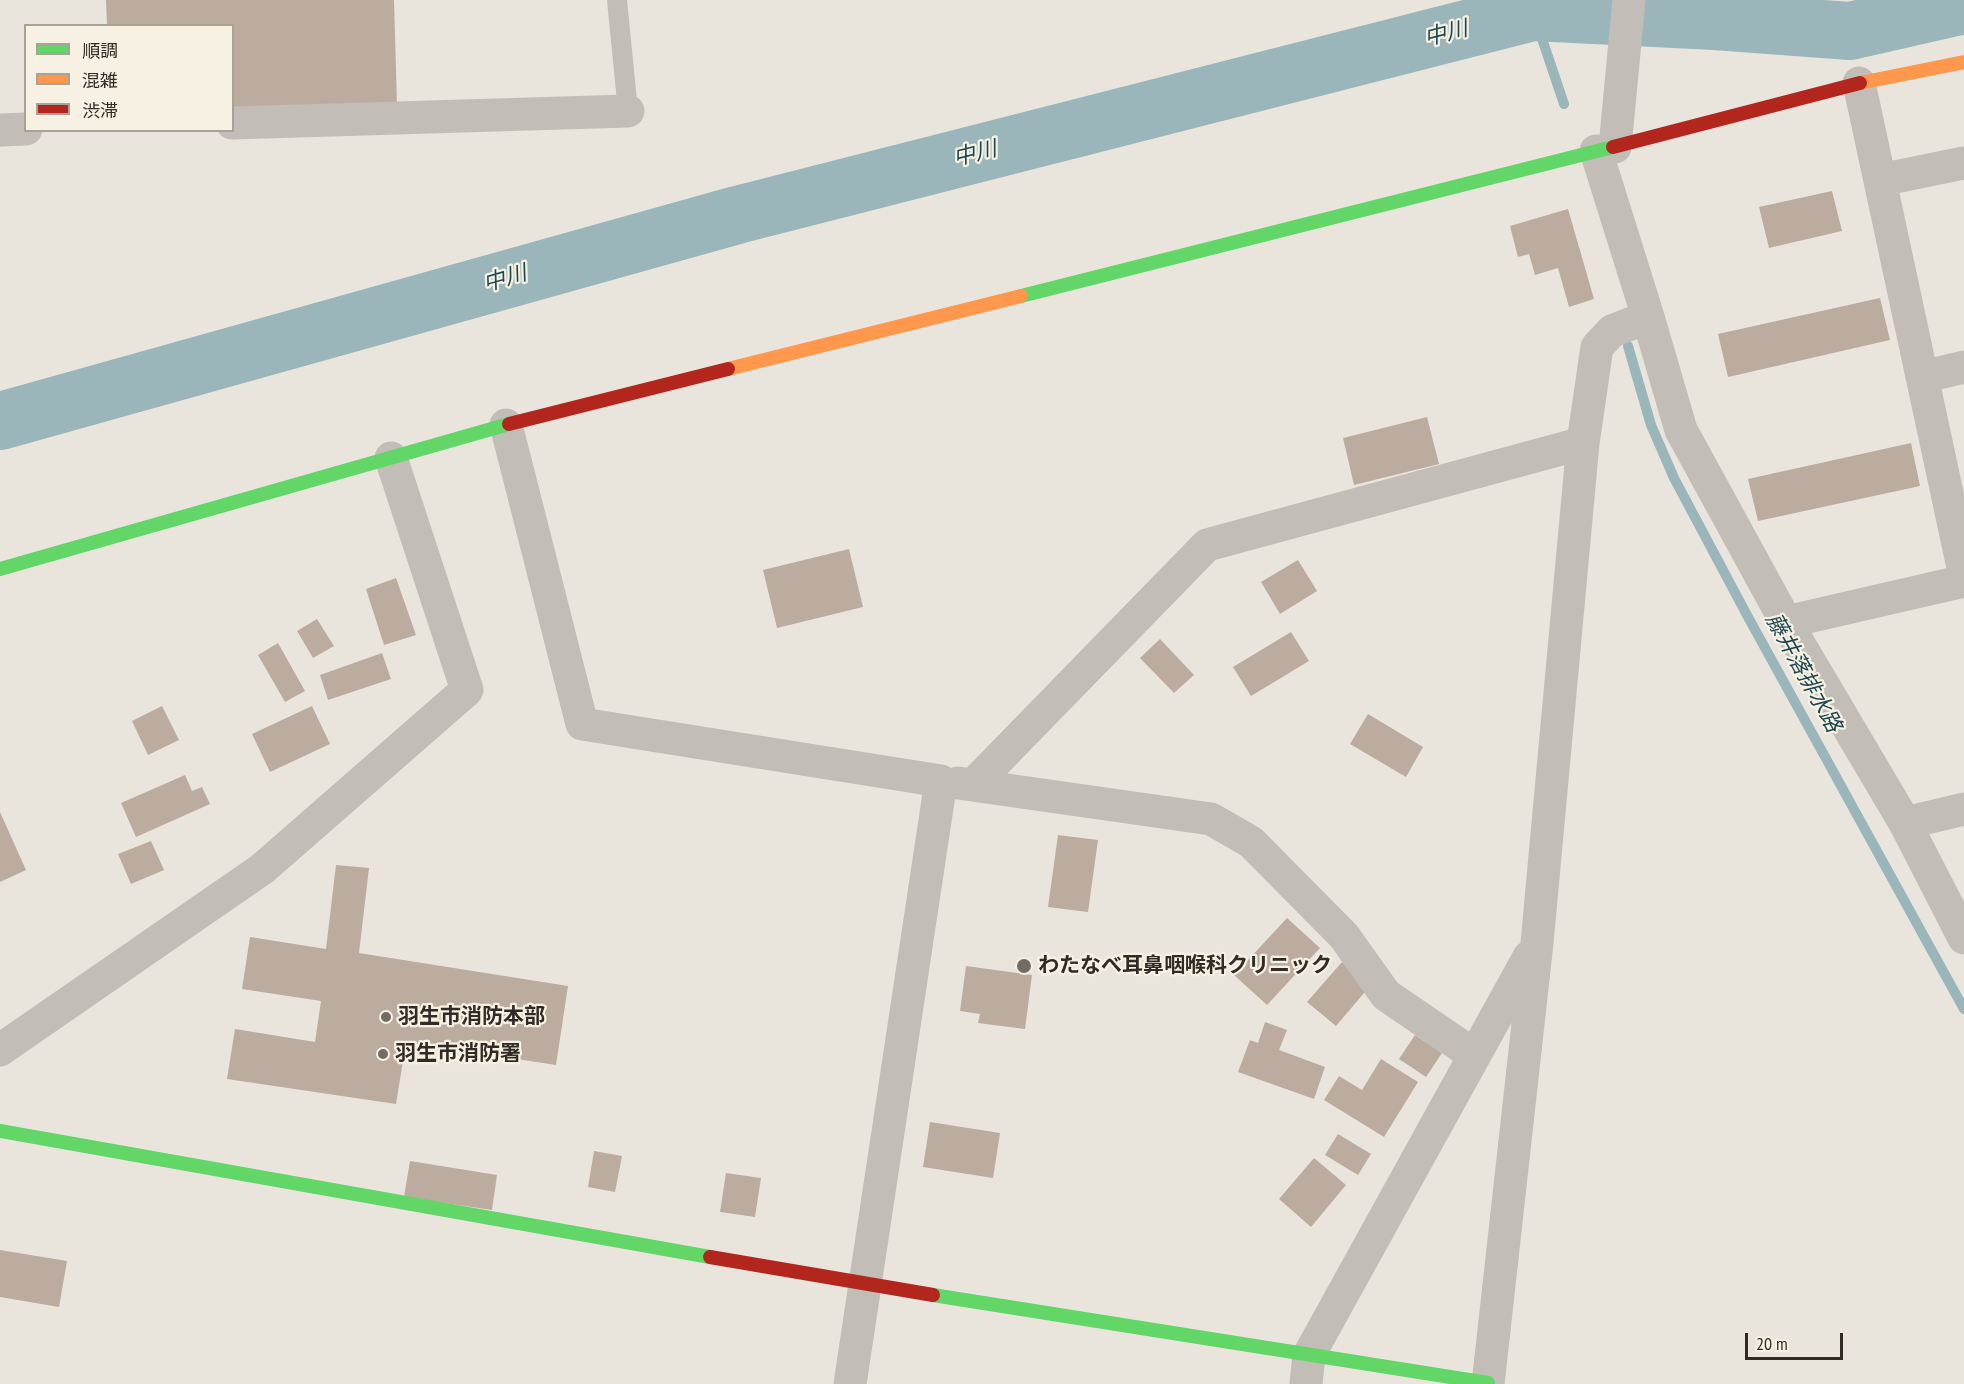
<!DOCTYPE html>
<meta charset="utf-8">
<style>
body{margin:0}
#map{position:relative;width:1964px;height:1384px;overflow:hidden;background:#e9e5dd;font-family:"PT Sans Narrow","Noto Sans JP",sans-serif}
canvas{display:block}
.legend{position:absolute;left:24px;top:24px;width:210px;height:108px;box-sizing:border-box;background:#f7f1e3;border:2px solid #a8a297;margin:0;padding:8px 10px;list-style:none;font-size:18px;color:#322b25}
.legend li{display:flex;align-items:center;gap:12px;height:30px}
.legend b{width:30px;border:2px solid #a8a297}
.scale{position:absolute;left:1745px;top:1333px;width:98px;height:27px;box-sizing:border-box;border:3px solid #322b25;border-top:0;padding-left:8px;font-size:18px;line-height:21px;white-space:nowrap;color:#322b25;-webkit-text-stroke:4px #f7f1e3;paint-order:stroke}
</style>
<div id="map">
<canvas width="1964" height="1384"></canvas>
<ul class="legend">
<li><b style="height:8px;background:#63d668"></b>順調</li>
<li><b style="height:8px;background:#ff974d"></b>混雑</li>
<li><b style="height:8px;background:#b3261e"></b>渋滞</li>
</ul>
<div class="scale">20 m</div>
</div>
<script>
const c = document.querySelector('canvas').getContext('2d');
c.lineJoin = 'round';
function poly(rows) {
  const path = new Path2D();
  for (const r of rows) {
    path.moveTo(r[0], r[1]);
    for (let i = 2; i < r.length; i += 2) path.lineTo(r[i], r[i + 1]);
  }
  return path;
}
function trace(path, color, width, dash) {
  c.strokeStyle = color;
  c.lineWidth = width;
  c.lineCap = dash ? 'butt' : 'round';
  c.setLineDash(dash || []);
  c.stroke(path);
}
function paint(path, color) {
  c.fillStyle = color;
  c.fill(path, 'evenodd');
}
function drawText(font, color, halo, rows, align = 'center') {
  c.font = font + ' "PT Sans Narrow","Noto Sans JP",sans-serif';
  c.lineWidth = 4.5;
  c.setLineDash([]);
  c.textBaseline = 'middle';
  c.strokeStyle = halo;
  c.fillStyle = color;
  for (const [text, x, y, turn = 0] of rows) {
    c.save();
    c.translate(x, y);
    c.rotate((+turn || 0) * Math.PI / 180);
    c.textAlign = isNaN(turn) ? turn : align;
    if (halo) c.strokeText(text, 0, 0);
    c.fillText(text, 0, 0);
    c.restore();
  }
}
const stream = poly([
 [1533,12,1564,104],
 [1628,346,1651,425,1674,478,1748,617,1964,1009]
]);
const river = poly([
 [0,421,737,215,1533,12,1715,21,1850,31,1964,5]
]);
const building = poly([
 [106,0,394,0,397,106,232,110,232,26,107,26],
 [1832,191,1842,231,1769,248,1759,207],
 [1568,209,1594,299,1569,307,1558,268,1535,275,1529,254,1518,257,1510,226],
 [1880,298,1890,340,1728,377,1718,334],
 [1427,417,1439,464,1354,485,1343,438],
 [1911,443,1920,486,1758,521,1748,479],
 [849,549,863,607,777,628,763,570],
 [1298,560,1317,591,1280,614,1261,582],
 [396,578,416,635,384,645,366,589],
 [317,619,334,646,313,658,297,631],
 [1291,632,1309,661,1251,696,1233,667],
 [1160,639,1194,675,1174,693,1140,658],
 [278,643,305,691,285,702,258,655],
 [382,653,391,679,328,700,320,675],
 [162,706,179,740,148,755,132,721],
 [312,706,330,744,270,772,252,734],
 [1368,714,1423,747,1406,777,1350,744],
 [185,775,192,791,202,787,210,804,136,837,121,803],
 [0,812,26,870,0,882],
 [1058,835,1098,840,1088,912,1048,907],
 [151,841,164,870,131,884,118,854],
 [336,865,369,868,359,953,568,986,556,1065,406,1042,396,1104,227,1079,235,1029,315,1042,321,1001,242,989,250,937,326,949],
 [1287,918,1320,948,1267,1005,1234,975],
 [1342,962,1370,986,1336,1026,1307,1002],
 [966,966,1032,975,1025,1029,978,1023,980,1014,960,1011],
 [1265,1022,1287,1030,1279,1050,1325,1067,1314,1099,1238,1072,1250,1040,1258,1043],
 [1415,1035,1442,1053,1426,1077,1399,1059],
 [1381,1059,1418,1082,1384,1137,1324,1100,1339,1076,1362,1090],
 [930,1122,1000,1133,993,1178,923,1167],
 [1338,1134,1371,1154,1358,1175,1325,1155],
 [594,1151,622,1156,615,1192,588,1187],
 [1314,1158,1346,1185,1311,1227,1279,1199],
 [410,1161,497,1175,492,1210,404,1197],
 [726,1173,761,1178,755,1217,720,1212],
 [0,1250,67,1261,59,1307,0,1297]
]);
const lane = poly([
 [617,0,628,111]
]);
const street = poly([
 [1859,83,1964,572],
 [232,123,628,111],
 [0,130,26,129],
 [1615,147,1629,0],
 [1596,151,1648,317,1681,430,1786,622,1905,823,1964,938],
 [1880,180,1964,163],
 [1922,377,1964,367],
 [506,425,582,724,941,781,850,1384],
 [1786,622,1964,581],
 [958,783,1211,819,1251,842,1344,936,1386,995,1474,1055],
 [973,785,1207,545,1583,443],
 [1905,823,1964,809],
 [0,1050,262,869,467,690,391,458],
 [1306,1384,1309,1355,1529,957],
 [1488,1384,1537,943,1583,443,1597,347,1612,331,1648,317]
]);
const fast = poly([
 [1021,296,1613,147],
 [0,569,509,424],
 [0,1131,710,1257],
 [933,1295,1488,1383]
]);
const slow = poly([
 [1860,83,1964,62],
 [728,369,1021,296]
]);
const jam = poly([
 [1613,147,1860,83],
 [509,424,728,369],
 [710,1257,933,1295]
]);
const markers = [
 [1024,966,8,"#726c65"],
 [386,1017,6,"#726c65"],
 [383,1054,6,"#726c65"]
];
const poiNames = [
 ["わたなべ耳鼻咽喉科クリニック",1038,966],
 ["羽生市消防本部",398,1017],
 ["羽生市消防署",395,1054]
];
const waterNames = [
 ["中川",1446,34,-14],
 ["中川",975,154,-14],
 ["中川",505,279,-16],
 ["藤井落排水路",1803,673,61]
];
trace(stream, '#9ab6ba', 10);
trace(river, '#9ab6ba', 58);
paint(building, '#bcac9f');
trace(lane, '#c2bdb6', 20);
trace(street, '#c2bdb6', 33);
trace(fast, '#63d668', 14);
trace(slow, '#ff974d', 14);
trace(jam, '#b3261e', 14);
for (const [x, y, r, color] of markers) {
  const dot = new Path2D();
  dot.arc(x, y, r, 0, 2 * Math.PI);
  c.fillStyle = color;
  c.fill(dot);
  trace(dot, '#f7f1e3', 2);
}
drawText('bold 21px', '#322b25', '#f7f1e3', poiNames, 'left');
drawText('italic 22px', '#1d4751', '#f7f1e3', waterNames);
</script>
